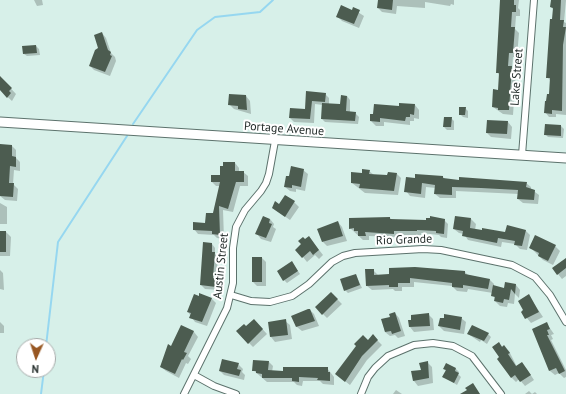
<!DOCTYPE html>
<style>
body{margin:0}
#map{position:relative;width:566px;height:394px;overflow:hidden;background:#d7f0e9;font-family:"PT Sans",sans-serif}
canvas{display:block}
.north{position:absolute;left:16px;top:338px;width:40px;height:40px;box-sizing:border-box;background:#fff;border:1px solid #a7abaa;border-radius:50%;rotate:183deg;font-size:11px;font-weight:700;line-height:16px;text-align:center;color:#242d2b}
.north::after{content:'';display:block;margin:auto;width:14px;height:18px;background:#985722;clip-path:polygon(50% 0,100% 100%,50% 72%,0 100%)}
</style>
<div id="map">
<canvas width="566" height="394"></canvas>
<div class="north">N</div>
</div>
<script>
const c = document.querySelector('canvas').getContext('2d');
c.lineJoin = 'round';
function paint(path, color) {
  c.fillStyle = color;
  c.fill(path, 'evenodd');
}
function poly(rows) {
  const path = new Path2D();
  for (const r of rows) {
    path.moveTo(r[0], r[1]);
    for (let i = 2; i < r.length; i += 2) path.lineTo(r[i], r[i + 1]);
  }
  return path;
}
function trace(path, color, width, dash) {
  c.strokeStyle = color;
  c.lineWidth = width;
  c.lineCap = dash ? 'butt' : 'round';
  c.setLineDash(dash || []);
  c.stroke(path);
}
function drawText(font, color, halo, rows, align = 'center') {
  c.font = font + ' "PT Sans",sans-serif';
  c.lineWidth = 4;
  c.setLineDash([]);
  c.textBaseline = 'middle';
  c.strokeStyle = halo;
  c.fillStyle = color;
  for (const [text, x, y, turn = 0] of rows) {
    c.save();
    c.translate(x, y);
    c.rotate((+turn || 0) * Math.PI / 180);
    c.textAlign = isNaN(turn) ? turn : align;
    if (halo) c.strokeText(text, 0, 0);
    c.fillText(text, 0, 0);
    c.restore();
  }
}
const shadow = poly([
 [34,0,42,0,43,5,37,6],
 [379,0,454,0,454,5,451,4,450,6,425,2,425,8,397,6,396,14,382,12,378,8],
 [501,0,519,0,518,8,520,10,520,16,516,16,515,29,519,33,517,57,513,57,512,68,516,72,513,115,503,114,493,107,499,91,500,76,497,72],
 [552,0,566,0,564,22,566,23,566,115,556,114,556,117,549,117,545,112,550,95,551,81,547,77,554,10,551,7],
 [353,9,364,16,359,28,342,21,338,17,352,11],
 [102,33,106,38,111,53,115,57,116,61,110,76,94,70,90,66,99,49],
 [36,46,39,49,40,55,27,56,24,54],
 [2,79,16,94,12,101,0,90,0,81],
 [307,92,325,94,329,98,329,104,341,105,347,96,350,100,350,113,355,113,359,117,358,124,325,122,322,119,323,105,315,104,314,123,294,122,290,118,306,110],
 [246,96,250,101,251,114,234,109,229,104],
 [415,105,419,110,419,119,414,118,414,121,410,121,410,125,384,122,384,126,376,126,371,121,400,107],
 [465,108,468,111,468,118,463,117,460,114],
 [451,118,454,121,454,130,447,130,444,127],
 [508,122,512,127,511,139,491,137,487,133],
 [561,126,564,129,563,138,548,137,545,134],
 [0,145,12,146,16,150,16,158,20,162,20,171,14,170,13,184,18,189,17,201,5,200,0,196],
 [224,163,235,163,239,168,239,172,243,172,248,176,248,186,240,186,233,212,223,210,224,239,217,238,214,235,198,234,194,229,206,224,213,214,220,186,216,186,212,182,221,176],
 [303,170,308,174,305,191,296,189,296,192,290,191,285,187,290,177],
 [369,171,374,175,388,176,397,174,401,178,398,195,365,193,352,183],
 [443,177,445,179,460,181,526,183,531,187,531,189,539,195,538,204,523,203,518,199,519,194,456,191,456,198,440,198,435,194,436,188,426,187,425,198,410,196,406,191,416,179],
 [294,202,299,207,290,220,273,208],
 [0,203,7,207,7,224,0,224],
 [456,217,471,219,476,224,475,230,506,233,525,230,530,235,527,250,520,249,515,244,502,242,501,247,468,240,464,234,459,233,454,229],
 [390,218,392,220,444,220,448,224,447,238,441,237,439,235,421,233,421,235,398,235,398,237,369,236,369,240,363,240,350,228],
 [270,219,274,224,273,227,276,229,271,242,261,239,257,234],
 [338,222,342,227,347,241,327,246,323,242],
 [0,232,6,232,11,237,10,256,0,256],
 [309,237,323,255,319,259,315,255,307,262,303,257,305,241],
 [212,244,215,248,215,254,218,257,216,279,221,283,220,290,205,289,201,285],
 [555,246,560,251,553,265,543,260,530,247],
 [262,258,266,262,266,286,257,286,253,282],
 [566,259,566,276,562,279,553,268],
 [294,265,300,274,287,283,284,280],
 [390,269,442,269,465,272,468,275,490,280,494,284,494,287,505,289,506,284,516,285,520,290,519,298,515,294,514,304,508,303,507,307,500,306,495,301,493,293,468,289,467,292,457,291,452,286,414,282,414,287,402,287,402,291,395,291,393,289,372,290,367,286,373,270,378,275,390,275],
 [0,270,3,273,4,290,0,289],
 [356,275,362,288,348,293,345,290],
 [331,293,342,304,327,318,316,307],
 [529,296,543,317,531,323,522,312],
 [212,299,216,303,207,326,195,322,188,312],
 [310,310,314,314,319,326,302,331,297,327,293,316],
 [395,313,399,318,405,336,398,338,395,335,390,336,385,332,382,320,391,317],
 [428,314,433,319,434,330,414,332,410,327,409,321],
 [461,318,466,322,464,334,444,331,439,326],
 [254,320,267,334,253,347,237,331,246,328],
 [285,321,290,325,292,339,275,342,271,337,269,323],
 [0,322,4,326,4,333,0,333],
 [547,324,554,334,551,335,553,339,551,340,566,370,566,377,564,378,559,373,555,375,550,371,534,330],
 [182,326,194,332,198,337,188,356,191,359,188,364,186,363,179,378,166,371,161,367],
 [468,334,488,334,491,337,487,344,481,340,480,342],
 [373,336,382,345,367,360,350,385,341,378],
 [499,344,509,351,517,367,526,368,534,380,525,386,519,379,516,382,511,377,500,357],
 [269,362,273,366,272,372,284,372,327,368,334,377,334,385,323,384,320,381,303,381,302,386,297,385,294,382,267,382,253,370],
 [427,362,432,367,433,383,418,386,414,381,412,372,422,370],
 [238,364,243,369,242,372,245,375,244,380,224,375,220,371],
 [444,369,456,369,459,372,458,374,461,377,457,385,444,377,446,371],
 [396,390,402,394,393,394],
 [529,391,532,394,535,392,537,394,525,394]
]);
const stream = poly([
 [133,124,197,30,215,17,260,12,273,0],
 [46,346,58,242,127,136],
 [41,394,44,370]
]);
const building = poly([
 [378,0,393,0,392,10,377,8],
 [500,0,514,0,514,5,516,5,516,12,512,12,511,27,515,27,513,53,509,53,508,66,512,66,509,110,498,110,498,108,492,107,493,89,498,90,499,73,496,73],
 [551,0,561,0,560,20,564,20,563,27,566,27,563,45,562,111,552,110,552,114,544,113,545,101,546,101,547,94,549,94,550,78,546,78,550,19,552,19,553,8,550,7],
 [341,5,352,10,353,7,360,10,354,24,336,17],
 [102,32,108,50,111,52,110,55,112,56,105,72,89,66,95,50,98,48,94,35],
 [36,45,37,53,23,54,22,46],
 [0,76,12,88,9,91,11,93,7,98,0,90],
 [306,91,326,93,325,102,312,101,310,119,289,118,290,108,305,109],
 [229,94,246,95,247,110,238,109,238,106,228,105],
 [341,95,347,96,346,111,356,112,355,121,321,119,322,103,340,104],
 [399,103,415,104,414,115,410,114,410,117,406,117,405,121,380,118,380,122,370,121,370,114,373,114,374,104,399,106],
 [459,107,466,107,465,115,459,115],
 [444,117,452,117,451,127,443,127],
 [487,120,508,121,507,134,486,133],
 [545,124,561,125,561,136,544,135],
 [0,144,12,145,12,156,16,157,16,167,10,166,9,183,14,183,13,197,0,196],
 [223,162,235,162,235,171,244,171,244,182,236,182,228,209,219,206,220,235,212,234,212,231,193,230,193,222,205,223,206,213,213,213,220,182,211,182,211,175,220,175,220,166,223,166],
 [291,166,304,169,301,187,292,185,292,188,284,187,286,176,289,176],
 [362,169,370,170,369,174,387,175,388,172,397,173,394,191,359,188,360,184,351,183,351,172,362,173],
 [415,174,443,176,443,178,459,180,459,177,527,182,526,187,535,190,534,200,517,199,518,190,481,188,452,187,452,195,434,194,435,185,422,183,421,194,404,192,406,177,415,178],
 [285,195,295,201,285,217,272,208,275,201,279,204],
 [263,216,270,219,269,223,272,224,266,238,255,234],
 [430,216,445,219,444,234,436,233,436,231,417,230,417,231,394,231,394,234,365,232,366,236,358,236,358,231,354,231,354,228,349,229,349,218,390,217,390,219,426,220,426,218,430,218],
 [455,216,471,218,470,228,482,230,482,228,505,232,507,225,526,230,522,246,514,245,515,241,498,238,497,243,462,236,463,231,453,229],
 [338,221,343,236,322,242,317,229],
 [0,231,6,231,6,252,0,252],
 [535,235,556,245,548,261,538,256,539,253,529,248],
 [309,236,319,250,313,255,310,251,302,258,295,250,301,244,298,241,303,237,305,239],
 [203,242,212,243,212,252,215,252,213,278,217,278,216,287,200,285],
 [252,257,262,257,262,282,252,282],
 [566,258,566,268,557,275,552,268],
 [292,261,298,271,283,281,277,271],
 [415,267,465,271,465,274,490,279,488,289,463,285,463,288,452,287,452,283,410,278,410,283,398,283,398,287,389,287,389,285,366,286,365,269,374,269,374,275,389,274,389,268],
 [356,274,360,285,344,291,340,279],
 [505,282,516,284,515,294,511,289,509,300,504,299,503,303,494,301,495,297,491,296,493,285,504,288],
 [331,292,338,299,322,315,315,307],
 [199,293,212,298,202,322,189,318,191,313,187,312,194,294,199,296],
 [529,294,539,312,525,319,521,312,523,310,518,301],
 [308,309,310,309,315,321,296,327,291,316],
 [395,312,401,331,392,334,391,331,385,332,381,319,390,317,389,314],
 [429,313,430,326,409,327,408,320,411,320,411,315],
 [444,314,462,317,460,330,438,326,440,318,444,318],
 [254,319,263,329,248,344,236,331,244,324,246,326],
 [286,319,288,335,270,337,268,322],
 [547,322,550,329,547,330,549,335,547,335,565,371,559,374,556,368,549,371,532,329],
 [181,325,194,331,184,352,187,353,183,360,182,359,175,374,160,367,168,344,171,346],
 [472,325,489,333,484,341,467,334],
 [373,334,378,340,362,356,345,382,335,374,356,346,354,344,363,335,368,340],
 [499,342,502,347,504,345,510,353,508,354,516,366,522,362,531,375,520,382,515,375,511,378,497,359,499,357,492,347],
 [222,359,239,363,237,369,241,370,239,376,219,371],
 [253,360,269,361,268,370,283,371,283,367,328,367,328,372,330,372,330,381,317,380,318,378,299,377,299,382,292,381,292,378,262,378,262,374,256,373,256,371,252,371],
 [428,361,429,378,413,381,411,371,421,370,419,363],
 [446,363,456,368,455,371,459,373,454,383,442,377,446,370,443,369],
 [473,383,480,394,460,394,467,390,465,388]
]);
const street = poly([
 [522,155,534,0],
 [231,295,251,301,270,302,292,296,309,284,332,262,343,256,355,253,423,249,441,250,512,265,535,277,550,295,566,322],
 [194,375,214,386,236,394],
 [184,394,227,308,233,283,233,248,236,227,245,210,261,191,266,183,269,174,275,141],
 [361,394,368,377,375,368,388,356,414,345,433,343,453,346,472,356,501,394]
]);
const secondary = poly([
 [0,122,566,158]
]);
const streetNames = [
 ["Lake Street",517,77,-86],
 ["Portage Avenue",284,129,4],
 ["Rio Grande",404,240,-2],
 ["Austin Street",221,266,-84]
];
paint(shadow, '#0003');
trace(stream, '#96d7f0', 2);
paint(building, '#4c5c50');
trace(street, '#5c726c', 8);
trace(secondary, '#5c726c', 11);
trace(street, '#fff', 6);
trace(secondary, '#fff', 9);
drawText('12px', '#242d2b', '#fff', streetNames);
</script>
